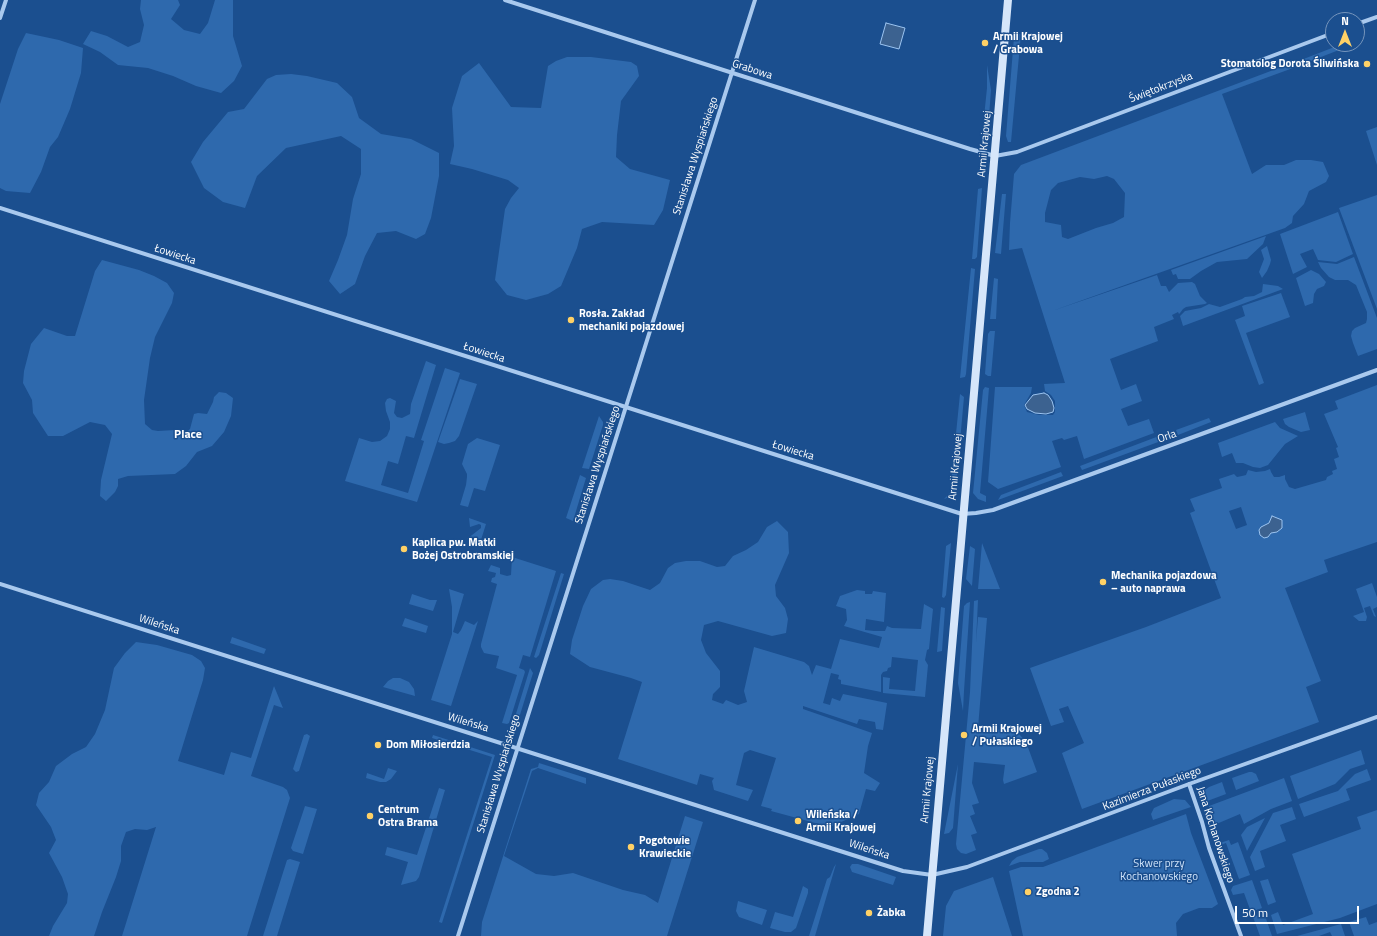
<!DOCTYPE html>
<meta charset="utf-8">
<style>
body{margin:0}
#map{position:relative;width:1377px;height:936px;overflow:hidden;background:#1b4f8f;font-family:"Titillium Web",sans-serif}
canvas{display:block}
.north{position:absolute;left:1325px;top:12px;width:40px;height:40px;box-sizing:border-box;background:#1b4f8f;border:1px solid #7695bc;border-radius:50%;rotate:0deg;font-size:11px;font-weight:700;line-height:16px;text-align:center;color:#fff}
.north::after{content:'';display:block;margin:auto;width:14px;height:18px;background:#ffd166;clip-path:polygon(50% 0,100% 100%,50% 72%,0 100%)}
.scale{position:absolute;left:1235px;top:906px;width:124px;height:18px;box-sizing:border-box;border:2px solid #fff;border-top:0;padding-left:5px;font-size:12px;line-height:14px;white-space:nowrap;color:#fff;-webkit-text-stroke:3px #1b4f8f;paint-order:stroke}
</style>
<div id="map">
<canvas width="1377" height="936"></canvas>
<div class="north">N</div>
<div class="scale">50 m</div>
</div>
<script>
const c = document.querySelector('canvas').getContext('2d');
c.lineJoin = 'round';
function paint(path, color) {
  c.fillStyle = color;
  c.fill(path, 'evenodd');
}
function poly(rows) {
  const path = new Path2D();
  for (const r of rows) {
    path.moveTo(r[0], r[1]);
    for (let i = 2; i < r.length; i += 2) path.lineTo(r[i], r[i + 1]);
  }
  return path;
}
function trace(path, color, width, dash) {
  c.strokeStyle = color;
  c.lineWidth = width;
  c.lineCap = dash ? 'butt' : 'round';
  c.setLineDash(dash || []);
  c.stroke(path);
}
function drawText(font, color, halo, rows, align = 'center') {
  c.font = font + ' "Titillium Web",sans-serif';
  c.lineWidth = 3;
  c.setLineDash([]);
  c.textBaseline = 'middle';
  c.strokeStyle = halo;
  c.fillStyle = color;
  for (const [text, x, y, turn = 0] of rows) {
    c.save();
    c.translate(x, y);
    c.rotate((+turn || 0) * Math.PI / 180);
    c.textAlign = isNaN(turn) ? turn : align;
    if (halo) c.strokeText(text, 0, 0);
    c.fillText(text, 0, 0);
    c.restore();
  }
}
const green = poly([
 [141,0,178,0,180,5,171,19,184,30,200,34,208,23,215,0,233,0,233,36,242,66,234,81,221,93,196,86,173,76,148,68,118,65,100,52,83,44,91,31,107,36,128,47,140,42,144,25,140,9],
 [26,33,59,40,83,48,81,73,70,109,58,137,50,147,41,172,30,193,6,191,0,188,0,104,18,49],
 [1017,34,1021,34,1011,142,1008,142,1006,136,1014,37],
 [1337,46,1339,50,1303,64,1301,60],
 [567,57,591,57,631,62,637,66,639,76,621,101,617,135,616,157,630,169,670,180,663,210,654,225,602,222,582,229,577,248,561,286,548,294,526,300,507,295,495,280,505,209,511,198,519,188,508,180,472,169,450,164,454,146,452,108,462,76,479,63,511,107,541,108,548,66,556,61],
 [1292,63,1293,68,1222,94,1252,174,1266,165,1284,165,1296,160,1311,160,1323,162,1329,176,1326,182,1309,191,1304,204,1293,216,1292,223,1285,228,1271,233,1052,311,1157,275,1161,286,1166,286,1169,292,1178,283,1192,282,1195,284,1200,296,1207,303,1205,304,1186,307,1183,309,1180,313,1179,314,1178,312,1172,315,1174,319,1154,327,1158,341,1110,359,1121,390,1136,384,1142,401,1121,409,1128,426,1149,419,1154,433,1084,459,1077,436,1064,440,1062,438,1052,441,1061,467,998,489,988,482,995,387,1032,387,1031,393,1024,405,1027,412,1039,415,1053,415,1055,412,1055,401,1051,395,1045,391,1044,384,1065,383,1022,248,1009,250,1010,223,1014,174,1021,165],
 [1107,176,1114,179,1125,193,1124,217,1113,223,1096,228,1068,239,1062,237,1061,225,1045,222,1045,213,1051,190,1058,183,1080,177,1094,179],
 [987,65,991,90,988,130,986,134,981,138,982,136,987,88],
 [291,74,307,76,337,83,352,97,359,118,381,134,411,139,439,153,439,176,431,218,425,234,416,239,396,231,377,233,365,256,355,284,340,294,329,281,338,260,347,235,353,199,361,174,361,149,341,136,286,148,257,176,245,208,223,202,204,188,191,162,203,142,228,112,244,109,267,79,276,75],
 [1377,127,1377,165,1366,131],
 [982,188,977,257,975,259,972,259,978,189],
 [1002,194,1006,194,1001,254,995,253],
 [1377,195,1377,309,1339,208],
 [1338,212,1353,254,1336,262,1318,260,1313,249,1300,254,1307,267,1293,274,1280,234],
 [1266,236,1263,244,1247,259,1217,262,1201,271,1190,279,1178,279,1176,274,1173,275,1171,270],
 [1267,246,1271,260,1270,264,1267,271,1262,278,1259,272,1264,259,1261,250],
 [1354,257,1377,318,1377,349,1358,356,1353,343,1351,336,1352,331,1355,328,1366,323,1367,319,1367,312,1356,285,1348,280,1335,280,1329,277,1321,268,1318,262,1337,264],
 [102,260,139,270,154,276,167,283,174,293,172,303,155,337,150,358,144,400,145,424,152,430,158,431,175,430,186,432,190,429,194,414,198,413,207,414,213,402,214,397,219,392,226,393,233,398,231,416,224,432,212,446,197,452,186,466,175,474,128,476,118,479,118,486,115,492,106,501,100,496,101,480,112,434,105,425,90,422,63,436,48,436,33,413,32,400,23,383,24,371,31,344,44,328,67,336,75,336,95,271],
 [971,268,975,269,966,374,965,377,960,378],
 [1311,270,1319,274,1326,282,1324,286,1317,289,1314,294,1313,303,1305,306,1296,278],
 [994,278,998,279,996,319,990,319],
 [1263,284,1278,286,1283,289,1183,326,1180,316,1185,311,1201,308,1209,304,1220,307,1242,299,1245,297,1254,296,1262,292],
 [1281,293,1290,317,1246,333,1264,383,1259,385,1235,320,1245,316,1242,306],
 [990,331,995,331,991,376,988,376,985,374,988,334],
 [426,361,436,365,414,438,406,436,398,464,388,461,381,485,408,493,424,441,421,440,445,368,460,373,417,502,345,481,359,438,372,442,380,441,387,436,390,429,390,422,386,411,385,403,387,399,390,398,396,401,394,413,397,417,402,418,410,414,411,404],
 [460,379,477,384,459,436,455,441,449,443,444,444,438,442],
 [1377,385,1377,542,1324,560,1328,572,1285,588,1321,681,1306,687,1319,722,1082,809,1062,753,1084,743,1068,706,1059,709,1064,722,1051,726,1030,668,1146,627,1221,598,1190,513,1195,511,1190,499,1222,488,1219,479,1234,474,1237,477,1242,476,1246,475,1248,470,1256,472,1265,471,1270,469,1271,472,1274,477,1279,477,1285,475,1285,479,1289,487,1295,489,1326,480,1327,477,1333,474,1332,471,1337,469,1334,459,1339,457,1336,448,1338,447,1324,414,1338,409,1335,401],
 [1241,507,1247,525,1236,529,1229,511],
 [985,387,989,388,980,493,986,496,986,502,978,499,973,493,983,390],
 [960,394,964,397,956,486,955,492,952,496,944,499,950,493],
 [1305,412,1310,430,1301,432,1289,427,1285,424,1283,419],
 [599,416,603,422,603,425,589,469,582,468],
 [1209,418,1211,422,1178,435,1176,430],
 [1275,422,1280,428,1298,436,1285,444,1268,465,1260,468,1253,467,1243,463,1236,463,1232,453,1222,457,1218,443],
 [606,430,610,431,598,471,594,470],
 [1159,436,1161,441,1082,470,1080,466],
 [477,438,500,445,485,491,474,488,468,507,460,505,466,485,467,477,467,474,462,464,468,444],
 [1061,472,1063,476,998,500,1001,495],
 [580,475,586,478,573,521,566,518],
 [590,480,593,483,592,486,582,520,580,524,576,524],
 [469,518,486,524,480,543,467,539,481,528,481,525,479,524,470,527],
 [777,521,788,532,789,553,775,585,776,596,785,608,788,619,786,633,772,636,718,621,704,625,701,640,706,653,720,671,720,687,713,694,712,700,723,704,726,700,738,705,747,702,744,691,754,647,804,662,809,666,812,675,816,665,831,669,840,639,879,648,882,637,844,626,847,620,846,609,836,606,840,596,857,590,865,591,865,594,872,594,873,591,886,593,884,622,866,619,865,630,874,631,885,631,887,626,892,628,921,629,924,604,933,609,929,649,927,650,925,660,928,665,925,697,883,693,883,677,890,678,889,689,915,691,918,660,892,657,891,667,888,668,887,671,883,672,881,675,881,692,841,684,841,680,838,679,839,675,831,673,823,703,830,705,832,698,840,701,843,694,887,703,883,730,876,729,875,722,859,719,857,724,803,706,803,709,872,733,868,746,864,773,880,783,875,791,866,789,859,814,830,827,771,811,772,809,761,806,776,758,750,750,744,753,736,785,753,790,748,801,714,790,712,781,714,778,700,774,697,785,618,759,642,682,631,678,590,667,570,654,572,640,583,606,591,589,603,580,610,579,623,581,650,590,660,583,668,568,675,563,686,561,700,561,717,567,725,566,733,556,746,550,758,542,767,527],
 [951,543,946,595,944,598,942,597,946,546],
 [982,543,1000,589,978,589],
 [970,546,975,549,972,586,966,579],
 [512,557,556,571,530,657,523,655,519,668,524,670,525,672,509,723,507,724,502,723,517,675,496,668,499,656,484,653,481,647,481,644,497,584,491,582,492,578,495,577,496,573,488,571,491,565,500,568,500,574,507,576,511,575],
 [561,573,564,574,539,655,536,658,534,657],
 [1372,583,1377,597,1377,607,1373,609,1376,617,1374,616,1370,606,1364,608,1367,617,1366,621,1359,621,1353,616,1364,612,1356,589],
 [449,589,464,594,453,632,458,634,461,630,465,621,474,625,478,621,451,706,431,700,452,634,452,607],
 [412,594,430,600,437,600,433,611,409,604],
 [978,600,976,643,978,617,987,618,978,728,1015,731,1020,735,1026,742,1037,772,1004,784,1003,780,1005,765,974,762,972,783,979,803,972,805,975,814,970,816,977,833,971,835,976,850,966,854,961,853,957,849,956,844,970,692,974,601],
 [970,602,964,691,963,711,958,683,964,606,967,603],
 [941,607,945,608,942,651,937,652],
 [405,618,428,626,426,633,402,626],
 [232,637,266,649,264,654,230,643],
 [136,642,157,645,192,655,201,661,205,668,203,680,178,761,224,775,231,752,251,758,274,686,283,708,274,705,251,776,283,787,287,790,290,798,247,936,122,936,156,827,147,830,135,829,126,832,121,846,121,861,116,877,102,912,94,936,49,936,53,926,67,903,68,894,62,877,49,853,56,840,51,827,36,805,39,793,49,782,56,766,72,754,86,747,95,734,105,710,114,668,125,653],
 [530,668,533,673,519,718,515,717],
 [393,678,400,678,409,682,414,689,415,696,383,687,388,681],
 [307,734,310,736,299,771,296,772,293,769,304,735],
 [433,735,495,755,442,923,439,922,492,757,432,738],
 [1361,750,1365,764,1350,769,1335,784,1298,799,1290,776],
 [539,763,586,778,586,784,538,768,532,771,504,856,536,874,554,876,573,873,623,890,645,895,658,903,685,816,703,822,667,936,481,936,482,922,531,769,538,767],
 [958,764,953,828,949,833,944,834],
 [388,768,397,771,391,779,386,782,380,782,366,778,367,773,384,779],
 [1367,769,1371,780,1346,789,1350,800,1304,817,1299,804,1338,791,1355,774],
 [1249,772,1252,772,1256,774,1259,781,1236,790,1232,778],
 [1284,778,1292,801,1271,809,1244,824,1240,814,1214,825,1209,806],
 [1222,782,1226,794,1202,803,1201,797,1205,790,1209,787],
 [439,788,445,790,419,877,416,881,401,885,408,862,385,855,387,847,417,855],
 [1174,799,1185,800,1191,807,1153,820,1151,814,1154,808],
 [305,806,317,809,303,854,293,851,291,848],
 [1292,807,1296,819,1280,825,1286,841,1260,851,1265,867,1255,871,1250,857,1273,813],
 [1377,810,1377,904,1340,918,1277,934,1271,915,1278,912,1283,925,1313,914,1292,854,1361,829,1357,817],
 [1186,814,1191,833,1218,904,1212,908,1199,908,1183,914,1176,923,1177,936,1023,936,1009,871,1021,867,1043,867],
 [1265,818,1247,851,1241,835,1247,827],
 [1229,840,1231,845,1238,842,1250,875,1239,879,1226,843,1220,845,1217,844],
 [1039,849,1042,849,1047,853,1049,859,1043,862,1020,862,1009,866,1012,861,1017,857],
 [290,859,300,862,277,936,263,936,287,860],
 [836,864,815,936,809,936,827,879,830,877,834,867],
 [852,864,858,864,896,877,893,885,852,872,850,867],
 [993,877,1012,936,943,936,946,906,954,891],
 [1268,879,1276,902,1268,905,1260,881],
 [1252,880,1262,908,1251,912,1244,893,1233,895,1231,890,1233,886],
 [803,886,808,889,808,893,796,928,791,932,785,932,770,928,775,912,793,917],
 [738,901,767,910,762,925,739,917,736,911],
 [1264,913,1272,936,1260,936,1253,917],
 [1366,917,1369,925,1377,922,1377,936,1354,936,1349,922],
 [1341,924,1345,936,1332,936,1330,932,1319,936,1297,936]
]);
const water = poly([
 [886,23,905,28,899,49,880,44,886,23],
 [1044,393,1048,395,1052,401,1054,408,1053,412,1046,414,1035,413,1027,409,1025,405,1033,395,1044,393],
 [1272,516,1282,520,1282,528,1277,532,1271,533,1268,537,1264,538,1260,535,1259,530,1261,527,1269,523,1272,516]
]);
const street = poly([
 [505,0,970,149,995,156,1017,152,1333,33],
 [0,18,6,0],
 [1357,24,1377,17],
 [0,208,962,514,976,513,993,510,1377,370],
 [0,584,903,871,932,875,967,867,1189,784,1377,717],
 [1189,784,1202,822,1209,848,1241,936],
 [458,936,755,0]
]);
const secondary = poly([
 [927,936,1008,0]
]);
const markers = [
 [985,43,4,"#ffd166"],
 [1367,64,4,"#ffd166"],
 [571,320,4,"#ffd166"],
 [404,549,4,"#ffd166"],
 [1103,582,4,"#ffd166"],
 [964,735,4,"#ffd166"],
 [378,745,4,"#ffd166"],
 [370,816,4,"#ffd166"],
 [798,821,4,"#ffd166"],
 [631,847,4,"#ffd166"],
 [1028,892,4,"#ffd166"],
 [869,913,4,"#ffd166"]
];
const poiNames = [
 ["Armii Krajowej",993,37],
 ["/ Grabowa",993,50],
 ["Stomatolog Dorota Śliwińska",1359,64,"right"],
 ["Rosła. Zakład",579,314],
 ["mechaniki pojazdowej",579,327],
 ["Kaplica pw. Matki",412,543],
 ["Bożej Ostrobramskiej",412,556],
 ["Mechanika pojazdowa",1111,576],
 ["– auto naprawa",1111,589],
 ["Armii Krajowej",972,729],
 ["/ Pułaskiego",972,742],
 ["Dom Miłosierdzia",386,745],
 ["Centrum",378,810],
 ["Ostra Brama",378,823],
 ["Wileńska /",806,815],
 ["Armii Krajowej",806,828],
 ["Pogotowie",639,841],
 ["Krawieckie",639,854],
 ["Zgodna 2",1036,892],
 ["Żabka",877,913]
];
const streetNames = [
 ["Grabowa",752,70,18],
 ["Świętokrzyska",1161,88,-21],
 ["Armii Krajowej",985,144,-85],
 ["Stanisława Wyspiańskiego",696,156,-72],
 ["Łowiecka",175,255,18],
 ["Łowiecka",484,353,18],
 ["Orla",1167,437,-20],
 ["Łowiecka",793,451,17],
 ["Stanisława Wyspiańskiego",598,465,-72],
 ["Armii Krajowej",956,467,-85],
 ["Wileńska",159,625,18],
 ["Wileńska",468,723,17],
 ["Stanisława Wyspiańskiego",499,774,-73],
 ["Kazimierza Pułaskiego",1152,789,-21],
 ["Armii Krajowej",928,790,-85],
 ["Jana Kochanowskiego",1215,835,72],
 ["Wileńska",869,850,18]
];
const parkNames = [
 ["Skwer przy",1159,864],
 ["Kochanowskiego",1159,877]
];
const neighbourhoodNames = [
 ["Place",188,435]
];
paint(green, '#2e69ad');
paint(water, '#3c6290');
trace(water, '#9cc4f0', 1);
trace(street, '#a9c9ee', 4);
trace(secondary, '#d6e6fa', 8);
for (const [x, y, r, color] of markers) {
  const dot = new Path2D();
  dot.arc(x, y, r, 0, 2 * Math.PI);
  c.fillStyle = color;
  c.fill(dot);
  trace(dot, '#1b4f8f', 1.5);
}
drawText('bold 11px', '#fff', '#1b4f8f', poiNames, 'left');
drawText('11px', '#fff', '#1b4f8f', streetNames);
drawText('11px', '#cfe3fa', '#1b4f8f', parkNames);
drawText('bold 12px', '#fff', '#1b4f8f', neighbourhoodNames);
</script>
